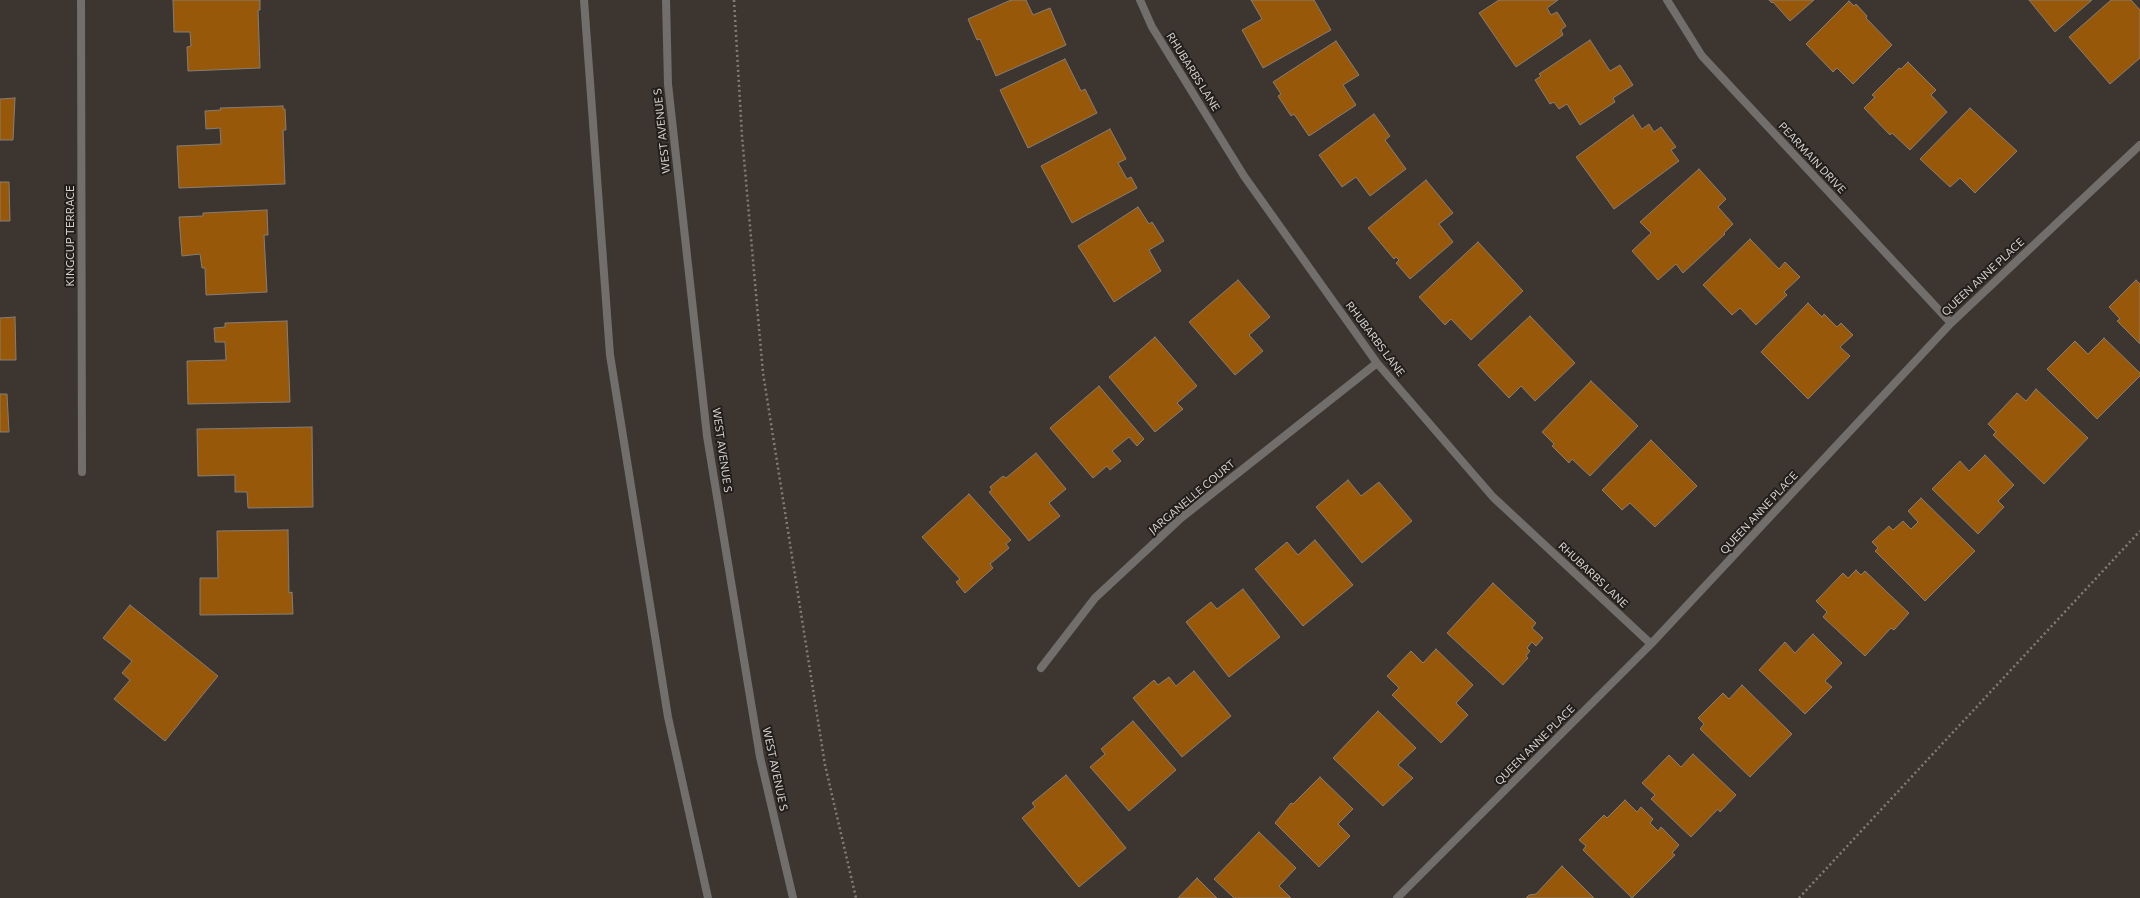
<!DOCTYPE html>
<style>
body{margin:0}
canvas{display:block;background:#3d3630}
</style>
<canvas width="2140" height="898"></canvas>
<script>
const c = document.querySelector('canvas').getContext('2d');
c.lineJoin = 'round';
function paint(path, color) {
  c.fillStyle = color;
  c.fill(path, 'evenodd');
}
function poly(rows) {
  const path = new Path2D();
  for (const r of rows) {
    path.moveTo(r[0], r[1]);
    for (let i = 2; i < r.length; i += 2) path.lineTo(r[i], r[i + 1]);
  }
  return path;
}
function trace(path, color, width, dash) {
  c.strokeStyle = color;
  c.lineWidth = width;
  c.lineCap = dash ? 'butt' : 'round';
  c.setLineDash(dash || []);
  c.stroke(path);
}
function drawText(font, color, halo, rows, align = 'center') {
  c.font = font + ' Commissioner,sans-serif';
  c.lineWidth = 4;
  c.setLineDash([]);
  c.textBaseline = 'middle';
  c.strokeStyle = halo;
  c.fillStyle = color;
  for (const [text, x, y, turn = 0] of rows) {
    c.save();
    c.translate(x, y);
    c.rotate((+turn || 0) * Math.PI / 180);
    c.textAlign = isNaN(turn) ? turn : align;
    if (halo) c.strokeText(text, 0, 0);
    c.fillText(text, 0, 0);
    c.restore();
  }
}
const building = poly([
 [173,0,260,0,260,10,258,10,260,68,188,71,187,47,191,46,190,32,174,32,173,0],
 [1011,0,1026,0,1033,15,1050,8,1066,45,996,76,980,39,977,40,968,19,1011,0],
 [1251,0,1314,0,1331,30,1263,68,1242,30,1262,19,1251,0],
 [1499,0,1558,0,1547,8,1551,15,1557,12,1566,26,1561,30,1563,35,1516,67,1479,13,1499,0],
 [1769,0,1814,0,1790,21,1773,2,1772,3,1769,0],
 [2029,0,2092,0,2055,32,2029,0],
 [2111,0,2131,0,2140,10,2140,58,2110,84,2069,37,2111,0],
 [1849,1,1854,6,1856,4,1867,16,1866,18,1892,45,1853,84,1837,68,1833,72,1806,44,1849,1],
 [1590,40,1610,71,1620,65,1633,85,1613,98,1615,102,1580,125,1567,104,1559,109,1554,102,1550,104,1535,80,1541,76,1539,74,1590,40],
 [1336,41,1359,75,1343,85,1356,105,1309,136,1294,114,1291,116,1278,96,1281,94,1273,82,1336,41],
 [1065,59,1081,91,1085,89,1097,113,1028,148,1000,90,1065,59],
 [1908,62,1936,90,1931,95,1947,112,1910,150,1892,133,1890,135,1864,108,1875,97,1872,95,1899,68,1901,69,1908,62],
 [15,98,13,140,0,140,0,99,15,98],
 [283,106,283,109,285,109,286,130,283,130,285,184,179,188,177,146,221,144,220,128,206,129,205,111,221,110,220,108,283,106],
 [1970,108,2017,151,1975,193,1960,178,1950,187,1920,159,1970,108],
 [1374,114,1390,136,1385,140,1406,169,1370,196,1356,177,1342,187,1319,155,1374,114],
 [1633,115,1642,129,1649,124,1654,132,1661,127,1676,147,1671,150,1679,161,1614,209,1576,157,1633,115],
 [1110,129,1126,159,1118,163,1127,179,1131,177,1137,188,1072,223,1041,166,1110,129],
 [1699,169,1726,199,1718,207,1733,224,1724,233,1725,234,1683,273,1676,264,1658,280,1632,251,1651,233,1640,222,1699,169],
 [1426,180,1453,213,1439,224,1453,242,1410,279,1396,263,1399,260,1396,257,1394,259,1368,228,1426,180],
 [0,182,9,182,10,221,0,221,0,182],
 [1138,207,1149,224,1152,222,1164,241,1149,250,1161,271,1114,302,1078,246,1138,207],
 [267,210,268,235,264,235,267,292,206,295,205,268,202,268,200,254,182,256,179,217,203,216,203,213,267,210],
 [1750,239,1779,269,1785,262,1800,277,1784,292,1787,295,1756,325,1740,308,1732,315,1703,285,1750,239],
 [1478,242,1523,291,1471,340,1451,319,1445,325,1419,297,1478,242],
 [1238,280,1270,317,1249,335,1263,351,1235,375,1189,322,1238,280],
 [2136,280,2140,284,2140,344,2117,321,2120,319,2109,307,2136,280],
 [1808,303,1822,317,1824,314,1837,327,1841,323,1853,335,1840,347,1850,356,1808,399,1761,352,1808,303],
 [1530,316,1575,363,1535,401,1521,386,1509,398,1478,365,1530,316],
 [15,317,16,360,0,360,0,318,15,317],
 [287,321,290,402,188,404,187,361,226,360,225,342,215,342,214,328,225,327,225,323,287,321],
 [1155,337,1197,386,1177,403,1183,409,1155,432,1109,377,1155,337],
 [2104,338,2140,373,2140,376,2097,419,2047,369,2075,341,2088,354,2104,338],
 [1591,381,1638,426,1590,476,1572,459,1569,463,1552,446,1554,444,1542,432,1591,381],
 [1099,386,1144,439,1137,446,1129,437,1112,451,1121,461,1110,470,1107,466,1093,478,1050,428,1099,386],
 [2036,389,2088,438,2044,484,1993,435,1996,432,1988,424,2017,393,2026,401,2036,389],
 [0,394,7,394,9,432,0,432,0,394],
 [312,427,313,507,248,508,247,492,235,492,235,475,198,476,197,429,312,427],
 [1651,440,1697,486,1655,527,1630,503,1622,510,1602,490,1651,440],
 [1036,453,1066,489,1049,503,1060,516,1029,541,989,492,992,490,990,487,1003,476,1006,478,1036,453],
 [1985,455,2014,485,1998,501,2004,507,1978,534,1932,489,1960,461,1969,471,1985,455],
 [1348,480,1361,496,1379,482,1412,521,1362,563,1316,507,1348,480],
 [969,494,1011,540,1006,544,1009,548,990,564,993,568,965,593,956,582,960,579,922,537,969,494],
 [1921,498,1975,551,1925,601,1875,551,1878,548,1872,542,1889,526,1893,530,1903,521,1911,529,1918,522,1908,511,1921,498],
 [288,530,289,593,292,592,293,614,200,615,200,578,218,578,217,531,288,530],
 [1315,540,1353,585,1303,626,1255,569,1287,542,1298,555,1315,540],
 [1856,570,1861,575,1865,571,1909,613,1894,630,1891,628,1865,656,1823,617,1827,612,1816,601,1843,573,1848,578,1856,570],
 [1493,583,1536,623,1532,628,1543,638,1536,646,1532,642,1527,648,1530,651,1526,656,1528,658,1503,685,1447,633,1493,583],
 [1243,589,1280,637,1229,677,1186,622,1211,602,1217,609,1243,589],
 [130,605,218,676,165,741,114,699,130,680,122,673,132,661,103,638,130,605],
 [1813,634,1842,663,1825,681,1832,687,1805,714,1759,670,1785,642,1795,653,1813,634],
 [1436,649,1473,685,1456,703,1468,715,1441,743,1392,695,1399,688,1387,676,1411,651,1423,663,1436,649],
 [1194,671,1231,716,1182,757,1133,698,1154,680,1158,685,1169,677,1176,686,1194,671],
 [1742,685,1792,734,1750,777,1700,729,1704,724,1698,718,1723,693,1729,699,1742,685],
 [1378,711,1416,748,1398,765,1413,778,1383,806,1333,758,1378,711],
 [1133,721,1176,770,1129,811,1090,767,1105,754,1101,749,1133,721],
 [1693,754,1736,795,1720,812,1718,809,1691,837,1651,799,1655,795,1642,783,1669,755,1681,767,1693,754],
 [1066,775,1126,848,1079,887,1022,818,1035,807,1032,803,1066,775],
 [1320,777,1353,809,1338,824,1350,836,1319,867,1275,823,1291,803,1293,804,1320,777],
 [1625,800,1637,812,1641,807,1653,819,1650,823,1658,831,1661,827,1679,845,1672,853,1675,855,1632,898,1583,850,1586,846,1579,840,1604,815,1607,818,1625,800],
 [1259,832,1296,868,1279,886,1291,898,1234,898,1214,879,1259,832],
 [1562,866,1594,898,1526,898,1529,895,1536,894,1562,866],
 [1197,878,1217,898,1178,898,1197,878]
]);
const path = poly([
 [734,0,742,136,763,373,825,765,856,898],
 [1799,898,2140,531]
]);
const minor = poly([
 [81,0,82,472],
 [1140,0,1152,27,1244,176,1377,363,1493,497,1651,644],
 [1667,0,1702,56,1951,323],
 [1041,668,1095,598,1181,518,1377,363],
 [1397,898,1651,644,1951,323,2140,145]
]);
const tertiary = poly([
 [584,0,610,355,668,717,708,898],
 [666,0,668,84,707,436,760,757,793,898]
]);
const streetNames = [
 ["RHUBARBS LANE",1193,72,58],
 ["WEST AVENUE S",662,131,-96],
 ["PEARMAIN DRIVE",1812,158,47],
 ["KINGCUP TERRACE",70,236,-90],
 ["QUEEN ANNE PLACE",1983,277,-43],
 ["RHUBARBS LANE",1375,339,53],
 ["WEST AVENUE S",722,450,82],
 ["JARGANELLE COURT",1192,497,-40],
 ["QUEEN ANNE PLACE",1759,513,-47],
 ["RHUBARBS LANE",1593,575,43],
 ["QUEEN ANNE PLACE",1535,745,-45],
 ["WEST AVENUE S",775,769,78]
];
paint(building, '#975909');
trace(building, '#857d76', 1);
trace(path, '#827c77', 2.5, [2, 3]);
trace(minor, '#716e6b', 8);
trace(tertiary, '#716e6b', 8);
drawText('11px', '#d7d2cf', '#221e1c', streetNames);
</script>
